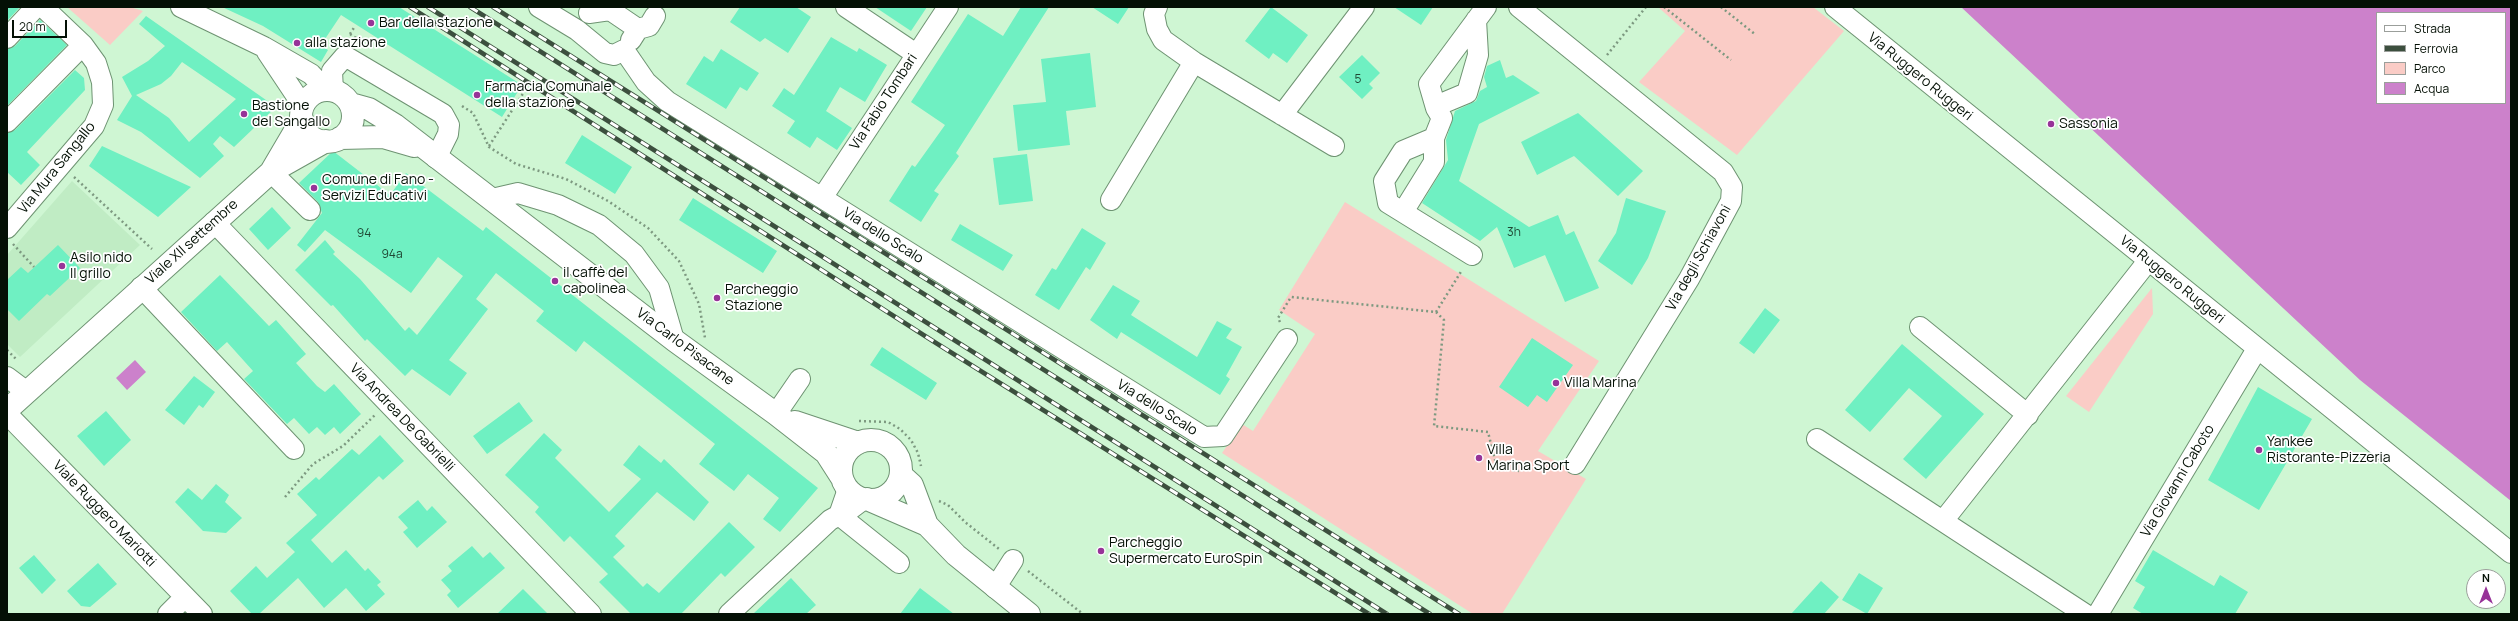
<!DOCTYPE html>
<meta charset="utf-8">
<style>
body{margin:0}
#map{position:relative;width:2518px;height:621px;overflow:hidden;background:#cff6d3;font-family:Manrope,sans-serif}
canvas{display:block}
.frame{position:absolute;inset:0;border:8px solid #041005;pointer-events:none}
.legend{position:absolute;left:2376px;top:12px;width:130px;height:92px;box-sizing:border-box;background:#fff;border:1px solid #9b9f9b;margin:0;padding:5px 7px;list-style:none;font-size:12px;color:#041005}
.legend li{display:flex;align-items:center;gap:8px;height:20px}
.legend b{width:20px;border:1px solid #9b9f9b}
.north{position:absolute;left:2466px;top:569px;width:40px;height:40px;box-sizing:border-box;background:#fff;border:1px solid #9b9f9b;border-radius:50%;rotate:0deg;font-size:11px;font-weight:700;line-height:16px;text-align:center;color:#041005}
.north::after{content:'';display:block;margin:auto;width:14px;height:18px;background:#973398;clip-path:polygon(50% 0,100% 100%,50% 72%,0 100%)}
.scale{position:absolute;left:12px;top:20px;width:55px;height:18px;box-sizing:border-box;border:2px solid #041005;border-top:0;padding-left:5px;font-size:12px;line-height:14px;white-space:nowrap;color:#041005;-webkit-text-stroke:3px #fff;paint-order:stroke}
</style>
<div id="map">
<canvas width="2518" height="621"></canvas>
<div class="frame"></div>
<ul class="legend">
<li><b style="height:5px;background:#fff"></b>Strada</li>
<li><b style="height:5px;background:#3c4f3e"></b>Ferrovia</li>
<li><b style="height:11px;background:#faccc6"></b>Parco</li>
<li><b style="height:11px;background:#cc81cb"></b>Acqua</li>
</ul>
<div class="north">N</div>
<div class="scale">20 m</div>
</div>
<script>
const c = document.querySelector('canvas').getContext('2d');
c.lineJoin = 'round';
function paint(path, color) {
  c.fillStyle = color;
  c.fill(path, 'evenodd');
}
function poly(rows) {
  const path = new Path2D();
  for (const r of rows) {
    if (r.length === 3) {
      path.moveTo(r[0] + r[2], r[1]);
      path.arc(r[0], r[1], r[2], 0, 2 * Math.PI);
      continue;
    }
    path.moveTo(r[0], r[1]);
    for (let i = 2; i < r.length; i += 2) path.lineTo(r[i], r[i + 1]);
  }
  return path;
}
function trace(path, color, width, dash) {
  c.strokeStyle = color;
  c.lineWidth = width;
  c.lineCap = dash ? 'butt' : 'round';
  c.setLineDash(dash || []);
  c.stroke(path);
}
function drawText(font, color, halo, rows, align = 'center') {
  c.font = font + ' Manrope,sans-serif';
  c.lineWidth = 3.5;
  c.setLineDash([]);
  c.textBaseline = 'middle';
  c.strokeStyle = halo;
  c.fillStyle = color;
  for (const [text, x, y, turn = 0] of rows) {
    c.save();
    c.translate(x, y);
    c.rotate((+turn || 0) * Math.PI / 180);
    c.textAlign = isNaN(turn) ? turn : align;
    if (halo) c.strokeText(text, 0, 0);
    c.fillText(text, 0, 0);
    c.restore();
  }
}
const built = poly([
 [72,181,140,245,20,357,7,344,7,255]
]);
const green = poly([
 [67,7,130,7,143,11,110,45],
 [1658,7,1813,7,1844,31,1737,155,1639,82,1685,31],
 [1345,202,1599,361,1538,451,1586,479,1502,614,1473,614,1222,453,1242,424,1253,431,1315,334,1279,310],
 [2152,288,2153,314,2089,412,2066,396]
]);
const water = poly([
 [1961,7,2511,7,2511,501,2360,380],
 [2377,13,2505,13,2505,103,2377,103],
 [135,360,146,372,127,390,116,378]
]);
const building = poly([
 [7,7,20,7,7,21],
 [222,7,399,7,522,85,502,117,341,15,321,45,328,50,321,62,263,26],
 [740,7,796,7,811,17,788,53,765,38,760,42,730,22],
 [875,7,927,7,911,31],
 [1021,7,1049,7,956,153,959,156,934,191,939,194,921,222,889,201,912,165,915,167,945,125,911,102,968,14,1003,36],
 [1092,7,1129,7,1118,24],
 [1271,7,1308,35,1287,63,1273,53,1269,59,1245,41],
 [1394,7,1433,7,1421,25],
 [146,16,276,107,234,147,220,136,213,144,224,156,200,178,141,132,117,120,132,96,122,77,148,61,165,46,139,24],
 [182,62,236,99,189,142,169,118,136,95,161,84,171,76],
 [40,20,67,45,7,106,7,49,15,46],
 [831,37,857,52,859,48,887,65,865,102,840,87,826,111,852,128,837,150,817,137,810,148,787,133,795,121,772,106,784,88,794,95],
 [721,49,759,73,747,91,740,87,726,109,686,84,704,56,713,62],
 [1090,53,1096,107,1066,111,1070,145,1018,151,1013,105,1046,102,1041,59],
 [1362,55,1380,73,1369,84,1373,88,1362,99,1339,77],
 [1500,60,1506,78,1513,75,1540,93,1479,124,1459,181,1529,227,1558,215,1566,235,1574,231,1599,288,1565,302,1545,255,1514,268,1497,227,1480,241,1422,203,1448,160,1446,140,1455,111,1476,101,1480,91,1487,87,1484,77,1487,66],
 [75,70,84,78,85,90,27,152,40,165,21,185,7,172,7,133,15,130],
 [1578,113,1643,171,1618,196,1574,156,1537,175,1521,142],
 [582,135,632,167,615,194,565,163],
 [102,146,191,187,158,217,89,166],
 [333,151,390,195,406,173,483,231,486,227,818,488,780,532,763,519,779,498,748,474,734,491,699,464,715,444,584,341,576,352,536,321,544,311,496,273,476,299,488,309,449,360,467,373,450,396,412,369,405,376,367,339,365,341,333,305,331,306,295,270,325,240,335,252,333,254,360,279,405,331,409,327,417,335,463,276,438,257,411,293,325,230,305,252,297,245,322,213,318,202,299,183],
 [1027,154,1033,201,999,205,993,158],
 [693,198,777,251,763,273,679,220],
 [1626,198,1666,211,1648,258,1632,285,1598,261,1616,233],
 [272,207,291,228,268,250,249,229],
 [960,224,1013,255,1003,271,951,240],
 [1082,228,1106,243,1090,270,1086,267,1059,310,1035,295,1052,268,1056,270],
 [58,245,80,268,50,296,47,294,19,321,7,309,7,280,21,267,28,273],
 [220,275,269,326,276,320,306,354,296,363,317,386,325,392,334,384,361,414,340,434,334,427,325,435,317,427,309,434,294,418,287,424,244,379,253,371,227,342,217,351,181,312],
 [1113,285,1140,301,1131,315,1197,357,1217,321,1232,329,1226,338,1242,347,1226,376,1230,379,1220,395,1121,332,1117,339,1090,320],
 [1765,308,1780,320,1754,354,1739,343],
 [1532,338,1573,365,1547,402,1537,395,1528,407,1499,387],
 [1902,344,1984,414,1926,479,1903,459,1942,416,1909,388,1870,432,1845,410],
 [882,347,937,383,926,400,870,365],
 [194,376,215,392,203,408,199,405,184,425,165,410],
 [2258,387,2312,419,2259,510,2208,480],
 [519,402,533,421,487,454,473,436],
 [106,411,131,440,104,466,77,436],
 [544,433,562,450,555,458,609,512,641,479,623,465,639,445,661,463,664,459,709,502,694,521,657,492,615,536,625,546,613,557,643,587,647,583,659,593,729,522,755,547,725,577,721,573,681,614,631,614,599,582,608,574,570,536,564,542,535,512,539,507,505,475],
 [380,435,404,461,383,480,379,476,311,540,332,563,346,550,365,571,368,568,381,582,377,585,385,594,366,611,346,588,324,608,298,578,259,614,252,614,230,591,256,566,267,578,295,552,286,543,317,515,297,494,316,477,319,480,352,449,359,455],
 [216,484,229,495,225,502,242,518,226,533,203,531,175,502,188,488,202,500],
 [418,500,427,511,432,506,447,522,417,548,403,532,408,528,398,517],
 [472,546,483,558,490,552,505,568,458,608,447,595,451,591,441,580,452,571,448,566],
 [2153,550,2214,586,2220,575,2248,592,2235,614,2143,614,2133,608,2145,587,2135,581],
 [34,555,56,580,42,594,19,568],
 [98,563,117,584,90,607,81,606,67,591],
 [1859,573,1883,588,1867,614,1842,600],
 [791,578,816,605,806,614,753,614],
 [1821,581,1839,597,1824,614,1791,614],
 [920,588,954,614,900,614],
 [523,589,548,614,497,614]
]);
const path = poly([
 [1664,7,1731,60],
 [1721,7,1756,35],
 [350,34,364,43],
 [350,34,355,26],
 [1607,55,1646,7],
 [462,106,473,113,489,147,516,164,566,179,608,201,648,228,679,261,699,304,705,338],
 [489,146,524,92],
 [74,177,152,249],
 [13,244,34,267],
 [1436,312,1462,270],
 [1280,322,1278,318,1291,297,1436,312,1444,320,1434,426,1488,432,1497,468,1519,471],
 [7,350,16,359],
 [859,421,888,422,900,429,911,440,918,453,921,466],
 [285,497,313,464,343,446,375,415],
 [939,501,948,505,965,522,999,549],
 [1028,571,1083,614]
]);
const minor = poly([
 [181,7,264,47,311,74,326,90],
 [539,7,577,30,605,53,614,55,624,50],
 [846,7,916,54],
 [1157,7,1154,14,1157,29,1163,40,1194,62,1334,146],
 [1519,7,1723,172,1732,187,1731,201,1689,279,1575,464],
 [1835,7,2511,553],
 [589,13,610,10,638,29],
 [7,38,36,7],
 [631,40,638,29,649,26,655,16],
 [624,50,646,82,667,101,1204,437,1223,436,1287,339],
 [267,52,303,106],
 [333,91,332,71,345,56,443,114,449,125,448,134,436,158],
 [1436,106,1467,93,1478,55,1476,20],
 [1282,115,1364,7],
 [7,122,83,45],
 [271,172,310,210],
 [822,198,948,7],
 [492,199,518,193,558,205,599,225,634,254,659,288,674,340],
 [1111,200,1194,62],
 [1403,212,1434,162,1434,138],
 [214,222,591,614],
 [7,228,94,126,103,105,102,82,96,63,83,45,43,7],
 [1472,255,1388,203,1384,181,1403,151,1434,138,1442,118,1436,108,1429,84,1486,7],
 [141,287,294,449],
 [1920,327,2028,415],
 [7,377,27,392],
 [7,414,202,614],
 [776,414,800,379],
 [1817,439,2085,614],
 [839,515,899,563],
 [839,515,848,489],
 [1943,521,2148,261],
 [995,588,1013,560],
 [168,614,185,597],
 [729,614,830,520,852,508,864,499],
 [2098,614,2257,349]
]);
const major = poly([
 [327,116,26],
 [351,104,369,109,395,125,674,340,776,414,826,453,842,478],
 [340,138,383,137,414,146],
 [272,170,302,119],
 [7,410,271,172,326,141],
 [795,422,858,443],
 [871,470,30],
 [901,475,912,485,927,525],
 [867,499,927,525,956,555,1029,614]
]);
const rail = poly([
 [410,7,936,343,1369,614],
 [428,7,1387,614],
 [470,7,1430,614],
 [493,7,1459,614]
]);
const markers = [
 [371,23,4,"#973398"],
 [297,43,4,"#973398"],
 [477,95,4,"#973398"],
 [244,114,4,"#973398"],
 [2051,124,4,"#973398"],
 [314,188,4,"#973398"],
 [62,266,4,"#973398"],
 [555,281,4,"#973398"],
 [717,298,4,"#973398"],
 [1556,383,4,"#973398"],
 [2259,450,4,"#973398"],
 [1479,458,4,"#973398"],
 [1101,551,4,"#973398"]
];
const numberNames = [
 ["5",1358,80],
 ["3h",1514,233],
 ["94",364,234],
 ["94a",392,255]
];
const poiNames = [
 ["Bar della stazione",379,23],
 ["alla stazione",305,43],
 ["Farmacia Comunale",485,87],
 ["della stazione",485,103],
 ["Bastione",252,106],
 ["del Sangallo",252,122],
 ["Sassonia",2059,124],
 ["Comune di Fano -",322,180],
 ["Servizi Educativi",322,196],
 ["Asilo nido",70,258],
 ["Il grillo",70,274],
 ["il caffè del",563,273],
 ["capolinea",563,289],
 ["Parcheggio",725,290],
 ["Stazione",725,306],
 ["Villa Marina",1564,383],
 ["Yankee",2267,442],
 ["Ristorante-Pizzeria",2267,458],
 ["Villa",1487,450],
 ["Marina Sport",1487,466],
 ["Parcheggio",1109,543],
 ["Supermercato EuroSpin",1109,559]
];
const streetNames = [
 ["Via Ruggero Ruggeri",1920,77,39],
 ["Via Fabio Tombari",884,102,-57],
 ["Via Mura Sangallo",57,168,-51],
 ["Via dello Scalo",883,236,32],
 ["Viale XII settembre",192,242,-42],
 ["Via degli Schiavoni",1699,258,-61],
 ["Via Ruggero Ruggeri",2172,280,39],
 ["Via Carlo Pisacane",685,347,37],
 ["Via dello Scalo",1157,408,32],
 ["Via Andrea De Gabrielli",402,418,46],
 ["Via Giovanni Caboto",2178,481,-59],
 ["Viale Ruggero Mariotti",104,514,46]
];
paint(built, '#c0ecc4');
paint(green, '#faccc6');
paint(water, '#cc81cb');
paint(building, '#6ff0c2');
trace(minor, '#6e9372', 22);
trace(major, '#6e9372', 24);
trace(path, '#7d9980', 2.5, [2, 3]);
trace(minor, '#fff', 20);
trace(major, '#fff', 22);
trace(rail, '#3c4f3e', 4.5);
trace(rail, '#fff', 3, [9]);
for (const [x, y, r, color] of markers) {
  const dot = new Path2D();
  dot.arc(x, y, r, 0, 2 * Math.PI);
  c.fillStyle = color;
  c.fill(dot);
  trace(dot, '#fff', 1.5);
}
drawText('12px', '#1f4834', null, numberNames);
drawText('14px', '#041005', '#fff', poiNames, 'left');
drawText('14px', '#041005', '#fff', streetNames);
</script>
